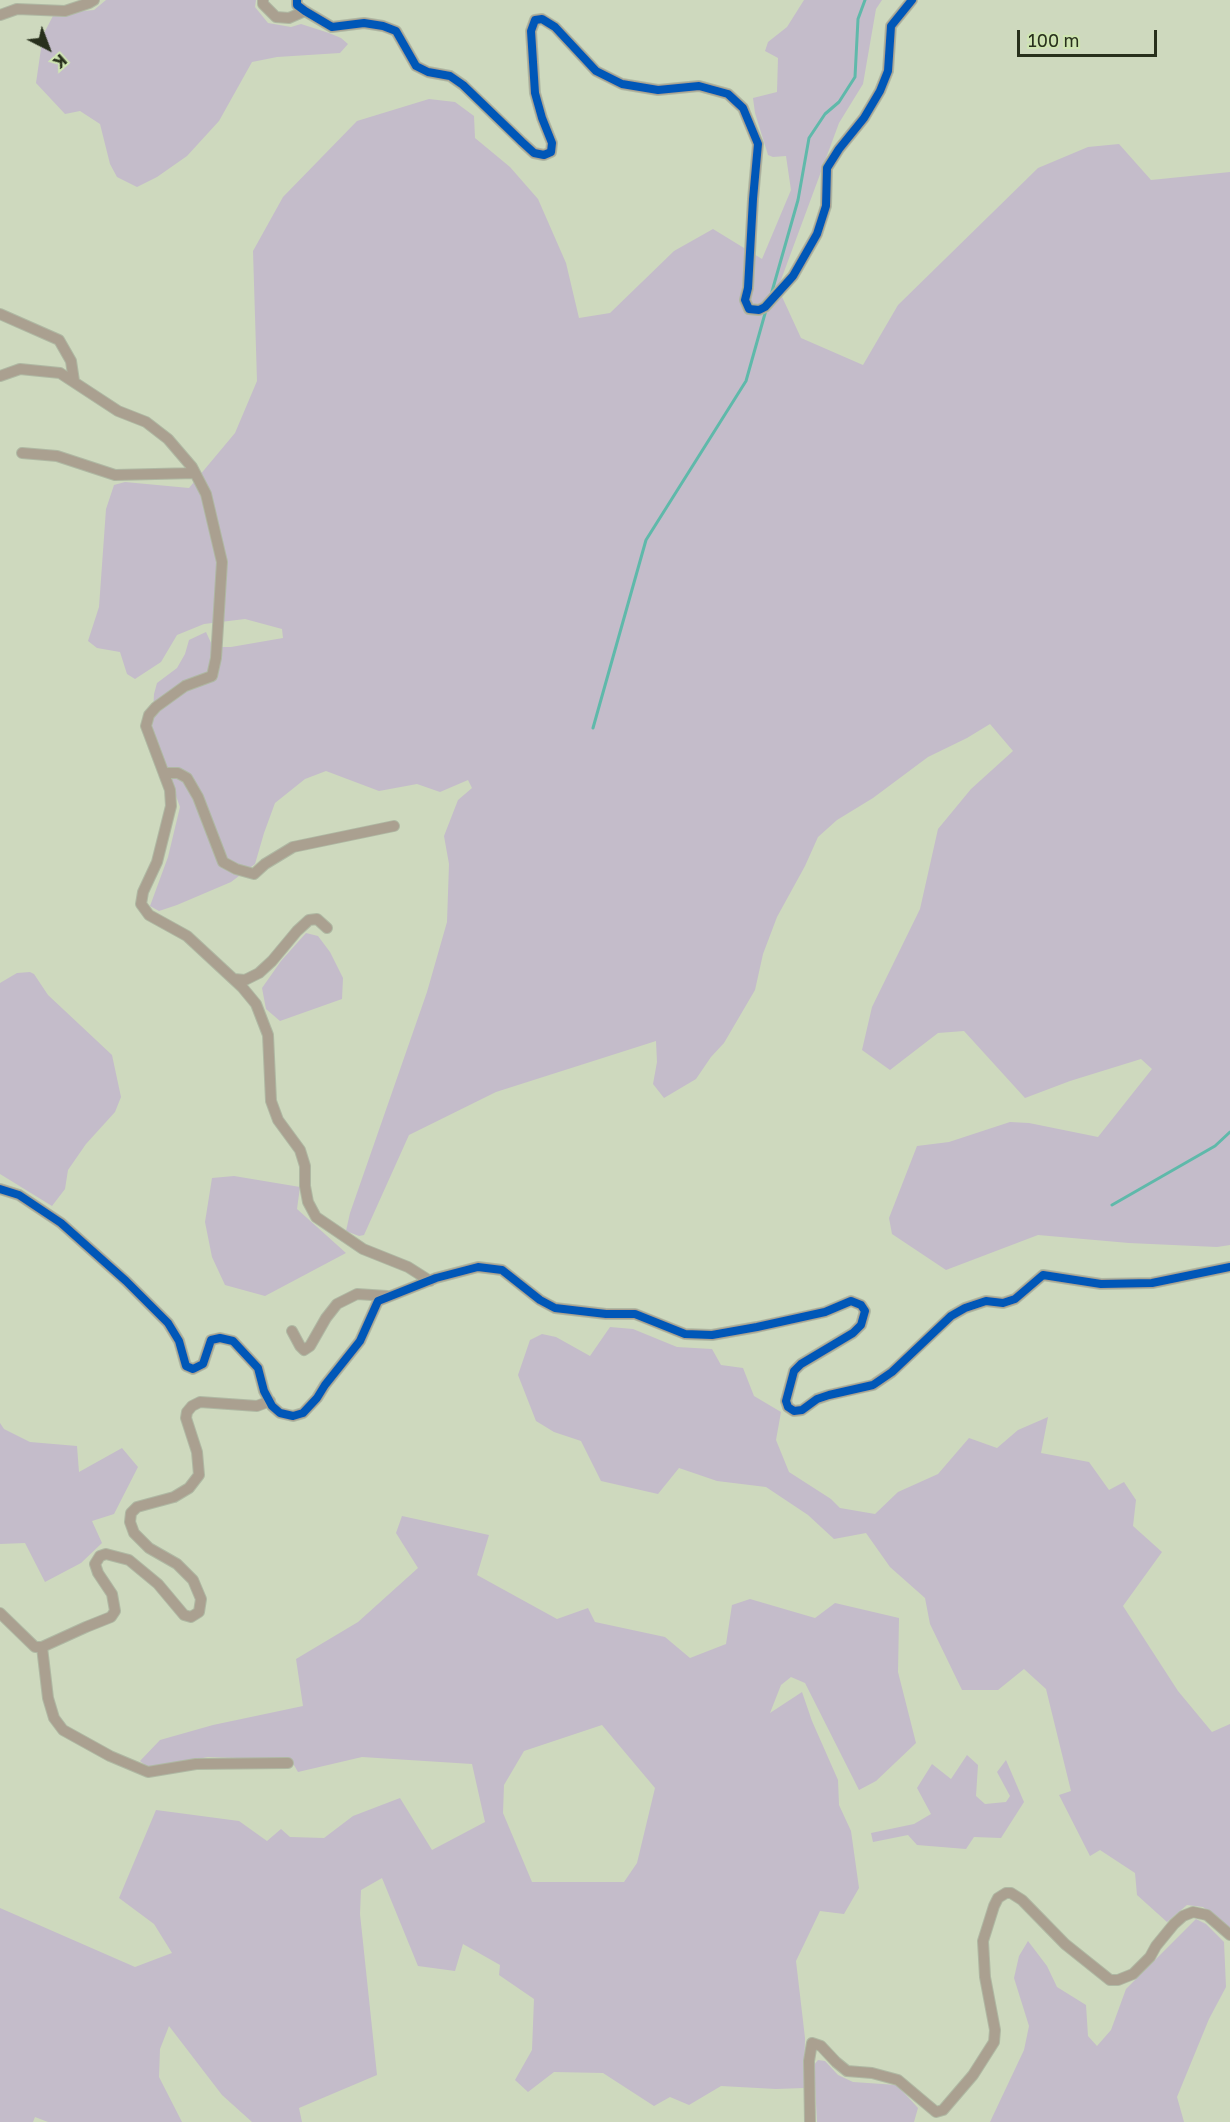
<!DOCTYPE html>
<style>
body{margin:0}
#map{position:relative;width:1230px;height:2122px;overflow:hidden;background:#ced9be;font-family:"Golos Text",sans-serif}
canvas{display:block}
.north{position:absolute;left:18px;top:18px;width:60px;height:60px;-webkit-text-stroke:4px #cfe5b2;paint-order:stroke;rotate:138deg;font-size:16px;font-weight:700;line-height:24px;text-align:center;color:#28301c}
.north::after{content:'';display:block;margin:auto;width:21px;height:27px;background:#28301c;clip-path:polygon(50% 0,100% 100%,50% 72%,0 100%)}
.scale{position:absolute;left:1017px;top:30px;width:140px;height:27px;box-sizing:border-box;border:3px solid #28301c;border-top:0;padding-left:8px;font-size:18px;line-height:21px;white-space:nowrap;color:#28301c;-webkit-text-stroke:4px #cfe5b2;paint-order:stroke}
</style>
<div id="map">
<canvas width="1230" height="2122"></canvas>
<div class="north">K</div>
<div class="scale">100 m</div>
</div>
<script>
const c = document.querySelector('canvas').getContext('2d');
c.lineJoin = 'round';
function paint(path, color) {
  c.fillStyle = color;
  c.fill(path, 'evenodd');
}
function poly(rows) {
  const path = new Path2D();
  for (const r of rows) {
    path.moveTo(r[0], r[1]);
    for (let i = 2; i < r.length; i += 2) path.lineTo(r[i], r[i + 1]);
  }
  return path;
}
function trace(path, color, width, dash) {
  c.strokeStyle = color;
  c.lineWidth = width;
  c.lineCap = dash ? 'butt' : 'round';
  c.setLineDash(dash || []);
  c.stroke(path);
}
const green = poly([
 [106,0,256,0,255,7,268,23,291,27,301,24,329,33,341,38,348,44,340,53,277,57,252,62,219,121,187,156,157,177,137,187,117,177,110,164,100,124,80,111,65,114,36,83,43,35,54,14,94,10],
 [804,0,882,0,876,9,863,84,839,123,778,288,801,338,863,365,898,305,1038,168,1088,147,1119,144,1151,180,1230,172,1230,1245,1217,1247,1129,1243,1038,1235,946,1270,892,1234,889,1218,917,1146,949,1142,1010,1122,1029,1123,1098,1137,1152,1069,1141,1059,1070,1081,1025,1098,964,1031,938,1033,890,1070,862,1050,872,1007,920,909,938,829,971,789,1013,751,990,724,967,738,928,757,873,798,837,820,818,837,805,866,777,917,763,954,755,990,724,1043,711,1057,696,1079,664,1098,653,1084,657,1062,656,1041,496,1092,409,1135,364,1235,359,1236,346,1231,350,1213,427,992,447,922,449,864,444,836,458,800,472,788,468,780,440,792,417,784,379,791,326,771,305,779,275,803,264,833,255,864,231,882,177,905,159,911,150,906,168,857,180,807,152,730,154,694,157,683,177,668,185,654,189,640,206,632,213,647,231,647,283,638,282,629,245,619,204,624,177,635,161,662,135,679,127,674,120,652,97,648,88,641,99,607,106,509,114,485,125,482,189,488,235,433,257,381,253,251,283,197,357,121,429,99,455,102,474,116,475,138,510,167,538,199,566,263,579,318,610,313,674,251,713,229,762,259,791,190,786,156,773,157,768,155,755,113,753,98,777,92,778,58,765,51,768,42,787,27],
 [306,933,318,936,330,952,343,978,342,999,280,1021,266,1009,262,988,281,961],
 [30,972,34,974,48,995,112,1055,121,1097,115,1112,86,1144,68,1170,65,1189,52,1206,0,1174,0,983,17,973],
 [234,1176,300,1187,297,1209,346,1253,265,1296,225,1285,212,1257,205,1222,212,1178],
 [610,1327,633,1329,677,1347,712,1349,721,1365,743,1368,754,1396,781,1412,776,1440,789,1472,831,1499,840,1508,875,1514,898,1492,938,1474,969,1438,997,1448,1018,1430,1048,1417,1041,1453,1089,1462,1109,1490,1124,1482,1136,1500,1133,1526,1162,1552,1123,1606,1178,1691,1212,1732,1230,1724,1230,1928,1203,1907,1187,1905,1167,1922,1137,1895,1135,1873,1100,1850,1090,1856,1059,1795,1071,1791,1046,1689,1024,1669,998,1690,962,1690,930,1624,925,1598,890,1567,866,1533,834,1539,808,1515,766,1487,717,1481,679,1468,658,1494,601,1481,581,1441,554,1432,536,1421,518,1375,530,1340,542,1334,556,1337,590,1356],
 [0,1423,4,1429,30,1442,77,1446,79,1472,122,1448,138,1467,114,1514,92,1521,102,1543,81,1563,45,1582,25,1543,0,1544],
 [402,1516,489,1535,477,1575,557,1619,588,1608,595,1622,665,1637,690,1658,726,1644,732,1605,750,1599,815,1618,835,1603,899,1618,898,1672,916,1743,876,1781,859,1790,805,1683,791,1677,781,1685,770,1713,802,1692,812,1721,838,1780,839,1805,851,1831,859,1888,844,1914,820,1911,796,1961,805,2038,804,2088,776,2089,721,2086,689,2105,670,2097,654,2106,603,2073,554,2072,528,2092,515,2080,532,2050,534,1999,499,1975,500,1965,463,1944,455,1971,418,1966,382,1878,361,1890,360,1914,377,2075,299,2108,302,2122,252,2122,222,2095,169,2026,160,2049,159,2077,182,2122,48,2122,35,2117,33,2122,0,2122,0,1908,135,1967,172,1953,154,1924,119,1898,156,1810,239,1821,267,1841,281,1829,290,1837,324,1838,353,1816,400,1798,432,1850,485,1822,472,1764,362,1757,298,1772,291,1760,208,1757,149,1768,140,1761,160,1740,213,1725,303,1706,296,1659,358,1622,418,1568,396,1533],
 [602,1725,655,1788,637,1863,624,1882,532,1882,503,1813,504,1785,524,1751],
 [967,1755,978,1765,976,1796,985,1804,1006,1802,1010,1796,997,1772,1006,1760,1024,1802,1001,1838,974,1837,966,1849,917,1845,908,1835,873,1842,871,1833,914,1824,931,1814,917,1788,932,1764,951,1779],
 [1196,1919,1206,1924,1224,1942,1226,1987,1209,2019,1177,2097,1184,2122,990,2122,1024,2050,1029,2026,1014,1978,1019,1956,1028,1941,1047,1966,1057,1987,1086,2005,1088,2036,1097,2046,1111,2030,1126,1989],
 [818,2060,825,2061,838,2075,853,2082,897,2085,918,2108,914,2122,817,2122,814,2065]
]);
const stream = poly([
 [771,295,798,200,809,138,825,114,839,102,855,77,858,19,865,0],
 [593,728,646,540,746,381,766,310],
 [1112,1205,1215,1146,1230,1132]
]);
const minor = poly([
 [263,0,263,4,276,17,289,18,305,11],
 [297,0,297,5,305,11,332,27,364,23,383,26,396,31,416,66,428,72,450,76,463,85,522,142,534,153,544,155,551,152,552,143,542,118,535,93,531,31,535,20,542,19,555,27,596,71,622,84,658,90,699,86,728,94,743,108,758,144,753,199,748,288,745,300,749,309,759,310,765,307,793,276,817,234,826,206,827,168,839,149,864,118,880,91,888,71,891,26,912,0],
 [0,15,17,9,65,11,89,3,94,0],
 [0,314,59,340,71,361,74,381],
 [0,376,20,369,60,373,118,411,146,422,168,439,192,467,206,494,222,562,216,658,212,676,185,686,156,707,149,715,146,726,170,790,171,806,157,862,143,892,141,904,149,915,187,936,242,987,256,1004,268,1035,271,1101,278,1120,300,1150,305,1166,305,1186,308,1202,316,1217,363,1249,408,1267,430,1281],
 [22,453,57,456,115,475,195,473],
 [164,773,178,773,187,778,198,797,223,862,236,869,254,874,265,864,293,847,394,826],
 [234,979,245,980,259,973,272,961,297,931,309,920,317,919,327,928],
 [0,1189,19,1195,61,1223,126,1281,168,1323,179,1341,186,1366,193,1369,203,1364,211,1340,220,1338,233,1341,258,1368,264,1391,272,1406,280,1413,293,1416,303,1413,317,1398,325,1385,360,1341,378,1301,436,1278,478,1267,502,1270,540,1300,555,1308,606,1314,635,1314,685,1334,712,1335,757,1327,825,1312,851,1301,861,1305,865,1311,861,1325,853,1333,801,1364,794,1371,786,1401,788,1407,794,1411,802,1410,817,1399,829,1395,873,1385,892,1372,951,1316,965,1308,986,1301,1003,1303,1015,1299,1043,1275,1101,1284,1152,1283,1230,1267],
 [292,1331,300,1346,304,1350,310,1346,326,1318,337,1304,357,1294,387,1296],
 [270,1401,257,1406,200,1402,192,1406,187,1412,186,1418,197,1452,199,1475,189,1488,174,1497,137,1507,131,1513,130,1522,134,1533,149,1548,177,1564,193,1580,201,1599,199,1612,191,1617,184,1615,158,1584,129,1560,106,1554,100,1556,95,1564,98,1573,112,1594,115,1611,111,1617,86,1627,42,1647,48,1698,54,1718,63,1730,110,1756,148,1772,196,1764,288,1763],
 [0,1613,35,1647,42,1647],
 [810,2122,809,2061,812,2043,821,2046,836,2062,847,2071,872,2073,898,2080,936,2112,943,2110,973,2075,994,2042,995,2030,985,1977,983,1941,994,1906,998,1898,1006,1893,1011,1893,1022,1900,1065,1944,1110,1980,1118,1980,1133,1974,1150,1957,1156,1946,1174,1924,1183,1916,1193,1912,1207,1915,1230,1935]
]);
const cycleway = poly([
 [297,0,297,5,305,11,332,27,364,23,383,26,396,31,416,66,428,72,450,76,463,85,522,142,534,153,544,155,551,152,552,143,542,118,535,93,531,31,535,20,542,19,555,27,596,71,622,84,658,90,699,86,728,94,743,108,758,144,753,199,748,288,745,300,749,309,759,310,765,307,793,276,817,234,826,206,827,168,839,149,864,118,880,91,888,71,891,26,912,0],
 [0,1189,19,1195,61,1223,126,1281,168,1323,179,1341,186,1366,193,1369,203,1364,211,1340,220,1338,233,1341,258,1368,264,1391,272,1406,280,1413,293,1416,303,1413,317,1398,325,1385,360,1341,378,1301,436,1278,478,1267,502,1270,540,1300,555,1308,606,1314,635,1314,685,1334,712,1335,757,1327,825,1312,851,1301,861,1305,865,1311,861,1325,853,1333,801,1364,794,1371,786,1401,788,1407,794,1411,802,1410,817,1399,829,1395,873,1385,892,1372,951,1316,965,1308,986,1301,1003,1303,1015,1299,1043,1275,1101,1284,1152,1283,1230,1267]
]);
paint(green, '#c4bcca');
trace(stream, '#5fb9aa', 3);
trace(minor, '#afb8a3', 12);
trace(minor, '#aaa090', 10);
trace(cycleway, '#0057b8', 8);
</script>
